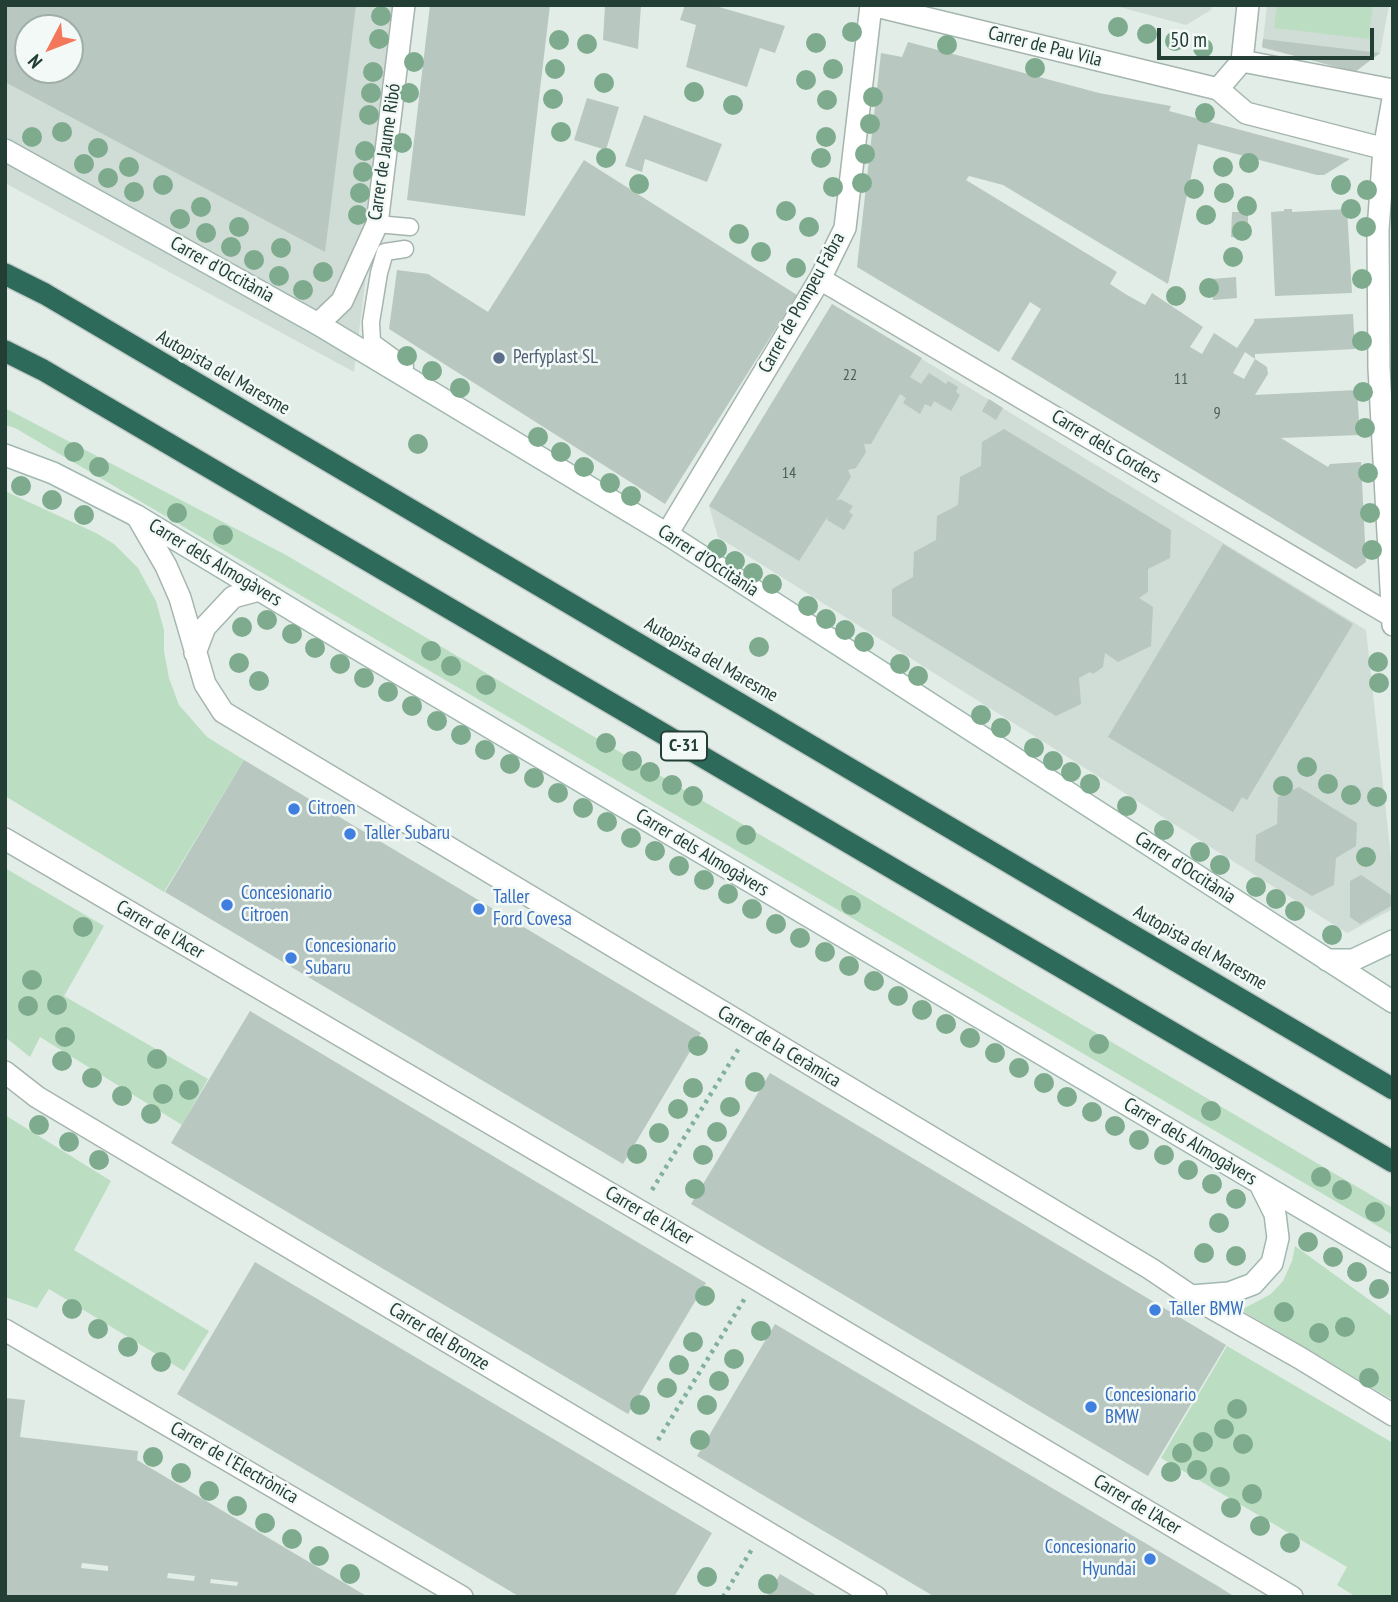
<!DOCTYPE html>
<meta charset="utf-8">
<style>
body{margin:0}
#map{position:relative;width:1398px;height:1602px;overflow:hidden;background:#e2ede7;font-family:"PT Sans Narrow",sans-serif}
canvas{display:block}
.frame{position:absolute;inset:0;border:7px solid #223e35;pointer-events:none}
.north{position:absolute;left:14px;top:14px;width:70px;height:70px;box-sizing:border-box;background:#f3f9f6;border:2px solid #9faea9;border-radius:50%;rotate:228deg;font-size:19px;font-weight:700;line-height:28px;text-align:center;color:#223e35}
.north::after{content:'';display:block;margin:auto;width:24px;height:32px;background:#f3775a;clip-path:polygon(50% 0,100% 100%,50% 72%,0 100%)}
.scale{position:absolute;left:1157px;top:28px;width:217px;height:32px;box-sizing:border-box;border:4px solid #223e35;border-top:0;padding-left:9px;font-size:21px;line-height:24px;white-space:nowrap;color:#223e35;-webkit-text-stroke:5px #f3f9f6;paint-order:stroke}
</style>
<div id="map">
<canvas width="1398" height="1602"></canvas>
<div class="frame"></div>
<div class="north">N</div>
<div class="scale">50 m</div>
</div>
<script>
const c = document.querySelector('canvas').getContext('2d');
c.lineJoin = 'round';
function paint(path, color) {
  c.fillStyle = color;
  c.fill(path, 'evenodd');
}
function poly(rows) {
  const path = new Path2D();
  for (const r of rows) {
    path.moveTo(r[0], r[1]);
    for (let i = 2; i < r.length; i += 2) path.lineTo(r[i], r[i + 1]);
  }
  return path;
}
function trace(path, color, width, dash) {
  c.strokeStyle = color;
  c.lineWidth = width;
  c.lineCap = dash ? 'butt' : 'round';
  c.setLineDash(dash || []);
  c.stroke(path);
}
function drawText(font, color, halo, rows, align = 'center') {
  c.font = font + ' "PT Sans Narrow",sans-serif';
  c.lineWidth = 5;
  c.setLineDash([]);
  c.textBaseline = 'middle';
  c.strokeStyle = halo;
  c.fillStyle = color;
  for (const [text, x, y, turn = 0] of rows) {
    c.save();
    c.translate(x, y);
    c.rotate((+turn || 0) * Math.PI / 180);
    c.textAlign = isNaN(turn) ? turn : align;
    if (halo) c.strokeText(text, 0, 0);
    c.fillText(text, 0, 0);
    c.restore();
  }
}
const built = poly([
 [5,5,400,5,354,372,5,183],
 [28,28,70,28,70,70,28,70],
 [1112,5,1212,5,1211,10,1186,25],
 [1267,5,1389,5,1380,53,1356,71,1262,48],
 [832,304,1366,630,1393,876,1393,909,1347,933,718,537,709,506]
]);
const green = poly([
 [1277,5,1373,5,1369,39,1274,28],
 [5,408,286,555,1393,1208,1393,1235,15,428,5,425],
 [5,491,96,533,114,544,138,568,156,601,164,630,164,651,169,678,179,705,207,737,244,760,164,892,5,796],
 [5,868,104,926,64,996,208,1079,182,1125,40,1037,30,1057,5,1037],
 [5,1115,111,1181,74,1250,209,1331,184,1371,49,1289,37,1308,5,1297],
 [1295,1246,1393,1317,1393,1400,1241,1310,1271,1294,1283,1281,1292,1261],
 [1227,1346,1393,1443,1393,1597,1356,1597,1337,1585,1347,1567,1161,1458]
]);
const building = poly([
 [5,5,356,5,325,252,5,82],
 [28,28,70,28,70,70,28,70],
 [430,5,550,5,525,216,407,200],
 [605,5,641,5,638,49,603,40],
 [685,5,712,5,785,26,775,53,760,48,747,87,686,67,696,25,680,20],
 [1263,39,1380,53,1355,72,1262,47],
 [908,42,1099,93,1171,106,1169,111,1350,159,1324,175,1317,175,1198,144,1168,284,1003,185,969,176,966,180,1117,272,1110,284,1127,295,1145,305,1152,293,1203,327,1190,347,1202,354,1214,333,1237,348,1254,322,1254,319,1353,314,1355,349,1255,354,1255,359,1267,367,1268,374,1255,395,1357,390,1360,435,1281,438,1328,467,1330,464,1361,462,1366,562,1356,569,1011,359,1041,309,1030,302,999,352,857,267,881,53,902,57],
 [1245,352,1255,359,1244,379,1233,373],
 [587,98,619,107,606,150,574,140],
 [644,115,722,144,707,182,645,159,642,172,625,166],
 [584,160,797,295,665,504,389,329,397,270,428,274,488,312],
 [1284,209,1292,209,1292,212,1347,209,1352,293,1275,296,1271,212,1284,211],
 [1232,212,1248,212,1248,229,1241,230,1241,238,1231,237],
 [1236,277,1237,298,1213,300,1212,279],
 [832,304,922,358,910,377,921,384,929,373,946,384,948,381,958,387,956,392,960,395,951,411,934,401,931,407,925,404,920,414,903,403,906,398,900,394,871,444,864,444,866,452,856,468,848,470,851,477,836,501,840,499,853,506,849,512,853,515,844,530,827,520,828,516,799,561,709,506],
 [989,399,1003,408,996,420,982,411],
 [1004,429,1171,530,1170,558,1148,569,1148,592,1139,598,1153,607,1151,646,1118,662,1105,653,1103,667,1093,674,1090,672,1079,678,1081,704,1056,716,892,616,892,589,913,577,914,552,936,540,937,516,958,505,960,477,981,466,982,442],
 [1223,544,1353,624,1247,800,1242,797,1233,812,1108,737],
 [244,760,701,1033,623,1164,165,892],
 [1299,787,1357,823,1356,846,1336,858,1334,885,1312,896,1255,861,1256,835,1277,824,1278,797],
 [1361,875,1391,895,1391,906,1360,924,1350,917,1350,881],
 [250,1011,706,1283,628,1414,171,1143],
 [770,1073,1226,1345,1148,1476,691,1204],
 [255,1262,712,1533,674,1597,520,1597,177,1394],
 [775,1324,1216,1585,1232,1595,1231,1597,935,1597,697,1456],
 [5,1398,25,1400,20,1437,138,1451,137,1460,368,1597,5,1597],
 [82,1563,108,1566,108,1571,81,1568],
 [168,1573,195,1576,194,1581,167,1578],
 [211,1579,238,1582,237,1586,210,1583],
 [780,1574,819,1597,767,1597]
]);
const path = poly([
 [652,1190,739,1048],
 [658,1440,745,1298],
 [723,1597,752,1549]
]);
const lane = poly([
 [377,224,410,227],
 [405,366,372,342,371,322,379,273,385,252,405,249]
]);
const street = poly([
 [872,5,1218,89,1246,113,1393,151],
 [1242,61,1248,5],
 [1218,89,1242,61,1393,90],
 [1393,99,1384,149,1378,230,1379,368,1393,625],
 [820,279,1392,616],
 [318,324,342,301,377,224,404,5],
 [137,516,166,566,180,598,205,684,223,712,1151,1269,1191,1296,1300,1358,1393,1415],
 [667,534,820,279,845,228,871,5],
 [195,653,205,627,233,597,259,590],
 [5,839,756,1279,1292,1597],
 [5,1072,37,1097,876,1597],
 [5,1330,462,1597]
]);
const secondary = poly([
 [5,150,318,324,667,534,1393,1002],
 [5,455,53,473,137,516,339,638,1393,1262],
 [1327,960,1353,960,1393,941],
 [1191,1296,1229,1293,1253,1284,1272,1263,1278,1238,1275,1214,1260,1184]
]);
const highway = poly([
 [5,274,45,294,1393,1089],
 [5,351,43,370,1393,1162]
]);
const trees = [
 [381,16],
 [1118,27],
 [852,32],
 [1147,34],
 [379,39],
 [559,40],
 [1175,41],
 [816,43],
 [587,44],
 [947,45],
 [1203,48],
 [414,62],
 [1035,68],
 [555,69],
 [833,69],
 [373,72],
 [806,80],
 [604,83],
 [694,92],
 [371,93],
 [409,93],
 [873,97],
 [553,99],
 [827,100],
 [733,105],
 [1205,113],
 [369,115],
 [870,124],
 [62,132],
 [561,132],
 [32,137],
 [826,137],
 [402,143],
 [98,148],
 [365,151],
 [865,154],
 [606,158],
 [821,158],
 [1249,163],
 [84,164],
 [129,167],
 [1223,167],
 [363,172],
 [108,178],
 [862,183],
 [639,184],
 [163,185],
 [1341,185],
 [833,187],
 [1194,189],
 [1367,190],
 [134,192],
 [360,193],
 [1224,193],
 [1247,206],
 [201,207],
 [1351,209],
 [786,211],
 [358,215],
 [1206,215],
 [180,219],
 [239,227],
 [809,227],
 [1366,227],
 [1242,231],
 [206,233],
 [739,234],
 [231,247],
 [281,248],
 [761,252],
 [1233,257],
 [254,260],
 [796,268],
 [323,272],
 [279,276],
 [1362,279],
 [1209,288],
 [303,290],
 [1176,296],
 [1362,341],
 [407,356],
 [432,371],
 [460,388],
 [1363,392],
 [1365,428],
 [538,437],
 [418,444],
 [74,452],
 [561,452],
 [99,467],
 [584,467],
 [1368,473],
 [610,483],
 [21,486],
 [631,496],
 [52,500],
 [177,513],
 [1370,513],
 [84,515],
 [223,535],
 [717,549],
 [1372,550],
 [735,561],
 [753,573],
 [772,584],
 [808,606],
 [826,619],
 [267,620],
 [242,627],
 [845,630],
 [292,634],
 [864,642],
 [759,647],
 [315,648],
 [431,651],
 [1378,662],
 [239,663],
 [340,664],
 [900,664],
 [451,666],
 [918,676],
 [364,678],
 [259,681],
 [1379,683],
 [486,685],
 [388,692],
 [412,706],
 [981,715],
 [437,721],
 [1001,728],
 [461,735],
 [606,743],
 [1034,748],
 [485,750],
 [632,761],
 [1053,761],
 [510,764],
 [1307,767],
 [650,772],
 [1071,772],
 [534,778],
 [1090,784],
 [1328,784],
 [672,785],
 [1283,786],
 [558,793],
 [1351,795],
 [693,796],
 [1377,797],
 [1127,806],
 [583,808],
 [607,822],
 [1164,830],
 [746,835],
 [631,838],
 [655,851],
 [1200,852],
 [1366,857],
 [1220,865],
 [679,866],
 [704,880],
 [1256,887],
 [728,894],
 [1276,899],
 [851,905],
 [752,909],
 [1295,911],
 [776,924],
 [83,927],
 [1332,935],
 [800,938],
 [825,952],
 [849,966],
 [32,980],
 [874,981],
 [898,996],
 [57,1005],
 [28,1006],
 [922,1010],
 [946,1024],
 [65,1037],
 [970,1038],
 [1099,1044],
 [698,1046],
 [995,1053],
 [157,1059],
 [62,1061],
 [1019,1068],
 [92,1078],
 [755,1082],
 [1044,1083],
 [693,1088],
 [189,1090],
 [163,1094],
 [122,1096],
 [1067,1097],
 [730,1107],
 [678,1109],
 [1211,1111],
 [1092,1112],
 [151,1114],
 [39,1125],
 [1115,1126],
 [717,1132],
 [659,1133],
 [1139,1140],
 [69,1142],
 [637,1154],
 [703,1155],
 [1164,1155],
 [99,1160],
 [1188,1170],
 [1321,1177],
 [1212,1184],
 [695,1189],
 [1342,1190],
 [1236,1199],
 [1375,1212],
 [1219,1223],
 [1308,1242],
 [1204,1253],
 [1236,1256],
 [1333,1257],
 [1357,1272],
 [1379,1289],
 [705,1296],
 [72,1309],
 [1284,1312],
 [1345,1327],
 [98,1329],
 [761,1331],
 [1319,1333],
 [693,1342],
 [128,1347],
 [734,1359],
 [161,1362],
 [679,1365],
 [1369,1378],
 [719,1381],
 [667,1388],
 [640,1405],
 [707,1405],
 [1237,1409],
 [1224,1429],
 [700,1440],
 [1203,1442],
 [1243,1444],
 [1182,1453],
 [153,1457],
 [1197,1470],
 [1171,1472],
 [181,1473],
 [1220,1477],
 [209,1491],
 [1252,1494],
 [237,1506],
 [1231,1508],
 [265,1523],
 [1260,1526],
 [292,1539],
 [1290,1543],
 [319,1556],
 [350,1574],
 [707,1577],
 [768,1584]
];
const markers = [
 [499,358,7,"#5c6f8a"],
 [294,809,7,"#3f7fe0"],
 [350,834,7,"#3f7fe0"],
 [227,905,7,"#3f7fe0"],
 [479,909,7,"#3f7fe0"],
 [291,958,7,"#3f7fe0"],
 [1155,1310,7,"#3f7fe0"],
 [1091,1407,7,"#3f7fe0"],
 [1150,1559,7,"#3f7fe0"]
];
const numberNames = [
 ["22",850,375],
 ["11",1181,379],
 ["9",1217,413],
 ["14",789,473]
];
const shields = [
 [684,746,46]
];
const shieldNames = [
 ["C-31",684,746]
];
const streetNames = [
 ["Carrer de Pau Vila",1045,47,14],
 ["Carrer de Jaume Ribó",385,152,-82],
 ["Carrer d'Occitània",222,270,29],
 ["Carrer de Pompeu Fabra",802,303,-61],
 ["Autopista del Maresme",223,373,30],
 ["Carrer dels Corders",1106,447,31],
 ["Carrer d'Occitània",708,561,33],
 ["Carrer dels Almogàvers",215,563,31],
 ["Autopista del Maresme",711,660,30],
 ["Carrer dels Almogàvers",702,853,31],
 ["Carrer d'Occitània",1185,868,33],
 ["Carrer de l'Acer",160,930,30],
 ["Autopista del Maresme",1200,948,30],
 ["Carrer de la Ceràmica",779,1047,31],
 ["Carrer dels Almogàvers",1190,1142,31],
 ["Carrer de l'Acer",649,1216,30],
 ["Carrer del Bronze",439,1337,31],
 ["Carrer de l'Electrònica",234,1463,30],
 ["Carrer de l'Acer",1137,1505,31]
];
const serviceNames = [
 ["Perfyplast SL",513,358]
];
const shopNames = [
 ["Citroen",308,809],
 ["Taller Subaru",364,834],
 ["Concesionario",241,894],
 ["Citroen",241,916],
 ["Taller",493,898],
 ["Ford Covesa",493,920],
 ["Concesionario",305,947],
 ["Subaru",305,969],
 ["Taller BMW",1169,1310],
 ["Concesionario",1105,1396],
 ["BMW",1105,1418],
 ["Concesionario",1136,1548,"right"],
 ["Hyundai",1136,1570,"right"]
];
paint(built, '#d0dcd6');
paint(green, '#bbdec2');
paint(building, '#b8c7c0');
trace(lane, '#a5b5ae', 19);
trace(street, '#a5b5ae', 24);
trace(secondary, '#a0b8af', 24);
trace(highway, '#c1c9c6', 24);
trace(path, '#82b09f', 4.5, [3.5, 5]);
trace(lane, '#fff', 16);
trace(street, '#fff', 21);
trace(secondary, '#fff', 21);
trace(highway, '#2d6a5a', 21);
c.fillStyle = '#7eab8d';
for (const [x, y] of trees) {
  c.beginPath();
  c.arc(x, y, 10, 0, 2 * Math.PI);
  c.fill();
}
for (const [x, y, r, color] of markers) {
  const dot = new Path2D();
  dot.arc(x, y, r, 0, 2 * Math.PI);
  c.fillStyle = color;
  c.fill(dot);
  trace(dot, '#f3f9f6', 2.5);
}
drawText('16px', '#486058', null, numberNames);
for (const [x, y, w] of shields) {
  const box = new Path2D();
  box.roundRect(x - w / 2, y - 14.5, w, 29, 5);
  c.fillStyle = '#f3f9f6';
  c.fill(box);
  trace(box, '#223e35', 2);
}
drawText('bold 18px', '#223e35', null, shieldNames);
drawText('19px', '#223e35', '#f3f9f6', streetNames);
drawText('19px', '#4e5e75', '#f3f9f6', serviceNames, 'left');
drawText('19px', '#366cbe', '#f3f9f6', shopNames, 'left');
</script>
